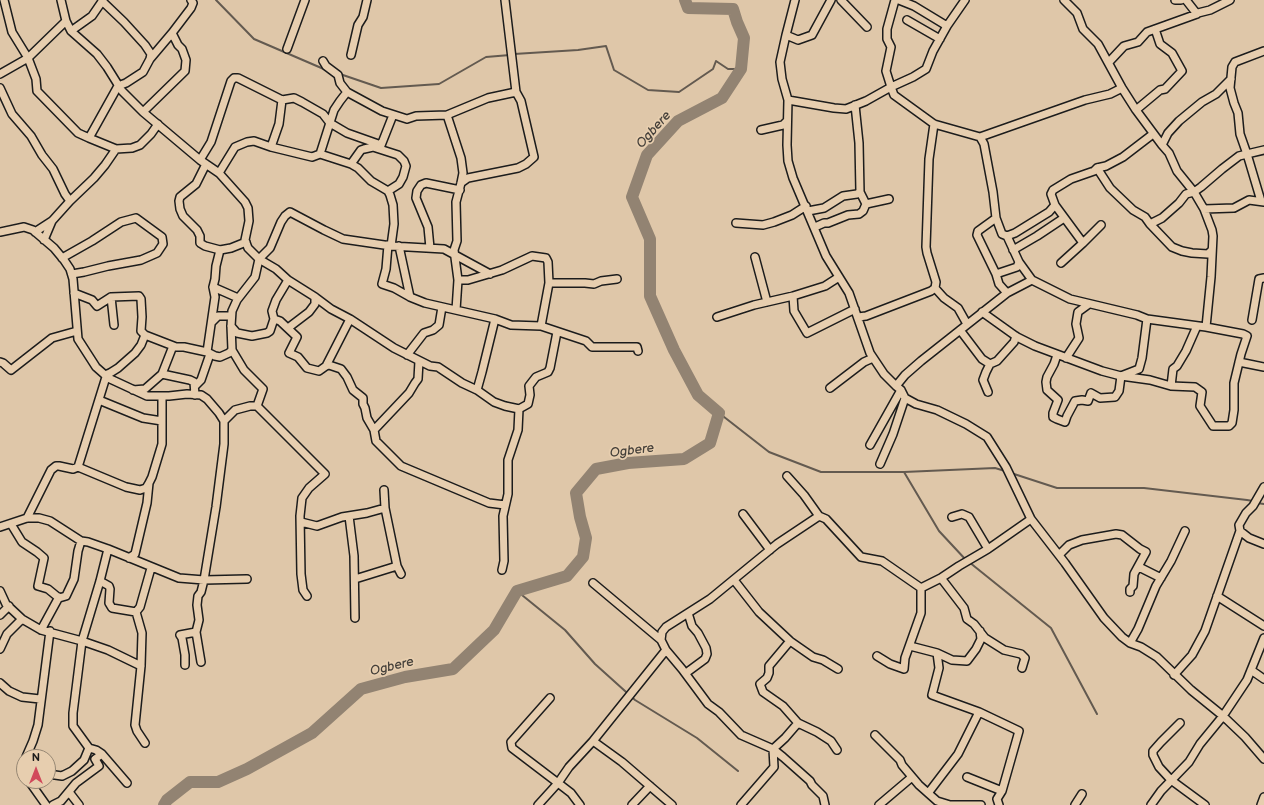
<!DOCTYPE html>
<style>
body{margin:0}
#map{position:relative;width:1264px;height:805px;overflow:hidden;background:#dfc7a9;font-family:"Balsamiq Sans",sans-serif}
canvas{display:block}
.north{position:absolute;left:16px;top:749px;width:40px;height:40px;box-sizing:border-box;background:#e7ceaf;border:1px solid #968774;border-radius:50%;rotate:0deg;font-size:11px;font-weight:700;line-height:16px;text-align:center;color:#1c1c1c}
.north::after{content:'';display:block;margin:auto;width:14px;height:18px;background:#d1495b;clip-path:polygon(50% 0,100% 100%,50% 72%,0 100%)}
</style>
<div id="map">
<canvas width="1264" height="805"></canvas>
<div class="north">N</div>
</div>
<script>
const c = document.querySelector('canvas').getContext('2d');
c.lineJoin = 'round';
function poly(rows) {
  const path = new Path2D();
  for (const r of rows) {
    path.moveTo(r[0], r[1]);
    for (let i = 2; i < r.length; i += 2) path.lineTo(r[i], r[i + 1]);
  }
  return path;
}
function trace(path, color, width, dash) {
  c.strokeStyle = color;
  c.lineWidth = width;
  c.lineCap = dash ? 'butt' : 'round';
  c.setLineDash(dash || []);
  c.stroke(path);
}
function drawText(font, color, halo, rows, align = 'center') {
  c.font = font + ' "Balsamiq Sans",sans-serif';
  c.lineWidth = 3.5;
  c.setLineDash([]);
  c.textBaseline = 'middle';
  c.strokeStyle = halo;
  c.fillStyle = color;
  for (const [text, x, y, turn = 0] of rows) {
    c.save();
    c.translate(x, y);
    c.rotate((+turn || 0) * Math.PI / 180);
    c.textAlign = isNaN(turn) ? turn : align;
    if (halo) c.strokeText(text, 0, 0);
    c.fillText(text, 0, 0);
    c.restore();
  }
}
const stream = poly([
 [216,0,254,39,326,70],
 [514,54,578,50,606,46,614,70,648,90,679,92,713,69,716,61,728,69,741,69],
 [340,74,381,88,439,84,486,57,510,55],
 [719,413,769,452,821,472,904,472,995,468,1005,471],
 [904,472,939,531,966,560],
 [1011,473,1057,488,1144,488,1247,500,1253,501],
 [1257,503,1264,504],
 [969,562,1051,628,1097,714],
 [517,591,565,630,595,664,635,700,697,738,738,771]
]);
const river = poly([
 [164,805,167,800,190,782,218,782,247,769,312,733,361,689,405,677,453,669,494,630,517,591,567,576,583,557,586,538,580,517,576,493,596,469,628,463,684,459,710,443,719,413,698,395,674,350,650,296,650,239,632,197,647,155,678,121,722,98,741,69,744,38,737,22,733,9,688,8,685,0]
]);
const street = poly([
 [4,0,12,32,28,58,36,79,37,91,78,133,89,138],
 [61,0,66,21,71,31,97,54,107,67,122,91,143,112,200,160,219,173,245,202,248,208,249,221,245,240,248,248,259,259,276,269,288,280,315,297,331,309,350,319,394,348,430,366,438,367,462,383,477,390,494,402,505,406,519,409,528,404,530,395,529,386,536,377,548,372,550,368,557,332],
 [841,0,867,27],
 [895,0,887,29,887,39,891,47,886,71,891,87,894,95,934,124,980,137,1085,100,1110,94,1122,88],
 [899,0,914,6,947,26],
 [965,0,947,26,933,51,926,69,913,77,891,87,866,101,846,109,834,108,788,100,787,145,788,161,793,178,826,256,849,293,870,353,884,374,896,386,901,390,905,398,916,404,937,410,966,424,987,437,1006,467,1031,519,1065,563,1104,618,1122,637,1130,643,1141,647,1157,657,1191,690,1223,716,1245,737,1264,759],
 [1064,0,1077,13,1083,29,1098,44,1122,88,1136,110,1162,145,1169,153,1177,171,1194,192,1204,209,1212,230,1213,236,1211,277,1206,327],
 [1175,0,1181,0],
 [1186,0,1197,14],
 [102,1,124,22,145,45,151,54,150,59,143,72,126,83,118,86,89,138,116,149,132,148,140,145,151,134,158,124],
 [907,20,940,39],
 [71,31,92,16,103,0],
 [786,35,798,40,812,35,831,0],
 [287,49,305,0],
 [1264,51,1235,62,1232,67,1230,88,1234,103,1238,113,1240,134,1247,154,1264,150],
 [351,55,358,25,363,17,367,0],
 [150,59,172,33],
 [323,61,326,66,338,75,340,83,347,92,382,111,407,119,416,116,447,115,488,98,516,92],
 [1109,62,1124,46,1138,42,1147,32,1197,14,1198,13,1210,10,1230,0],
 [0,74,28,58,66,21],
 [0,88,12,114,31,136,42,155,53,169,65,194,70,201,52,221,35,232],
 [788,100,782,79,780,62,786,35,795,0],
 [855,105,859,143,860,192,866,204],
 [1136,110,1160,90,1165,89,1182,71,1172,53,1160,44,1155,29],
 [143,112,185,71,186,60,182,49,178,45,172,33,191,8,193,3,191,0],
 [447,115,461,158,463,173,461,183,456,202,457,241,454,250,458,280,456,310],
 [761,130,783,125,787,121],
 [980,137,984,144,993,192,996,218,1002,234,1007,236,1019,262,1032,280,1070,299,1137,315,1147,319,1206,327,1243,334,1247,336,1241,354,1234,383,1234,410,1232,423,1229,426,1213,426,1200,406,1202,392,1195,387,1171,386,1150,380,1121,376,1119,391,1115,397,1100,398,1091,393,1088,401,1082,400,1075,401,1067,416,1065,422,1057,419,1053,417,1053,413,1058,400,1047,390,1046,382,1047,377,1054,364,1057,355],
 [1162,145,1168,133,1179,121,1202,102,1216,94,1231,79],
 [271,147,279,124,282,100],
 [380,148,393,115],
 [320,154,334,110,340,101,347,92],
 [200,160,211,142,231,81,234,78,238,78,282,100,294,98,302,102,323,114,330,123,347,133,381,145],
 [206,164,196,184,180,197,179,201,180,209,183,216,197,230,200,236,200,243,205,246,220,250,231,248,246,242],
 [351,164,361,150,364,149,373,147,398,155,404,161,406,166,403,177,399,184,388,191],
 [1097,168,1110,188,1133,210,1145,217,1150,224,1162,218,1179,203,1186,194,1194,192,1201,187,1222,169,1239,156,1247,154,1261,201],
 [219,173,235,147,247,142,254,141,271,147,312,157,320,154,351,164,358,168,371,181,388,191,390,195,393,205,394,224,391,246],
 [461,183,468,178,518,168,526,164,534,157,521,101,516,92,505,0],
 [70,201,94,178,105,165,116,149],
 [866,204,889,199],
 [1204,209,1234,208,1249,200,1264,202],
 [808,211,824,208,843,196,857,194,860,192],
 [996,218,978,231,977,235,996,274,999,284,1007,293],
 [736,223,763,225,774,222,792,215,806,206],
 [1150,224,1172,247,1182,251,1192,253,1208,254,1211,251],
 [815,227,824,223,828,223,848,215,859,214,863,211,866,204],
 [0,232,24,227,33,230,54,248,64,260,70,269,73,279,78,339,96,367,105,375,106,377,147,396,169,396,187,394,201,395,207,399,219,413,224,421,224,444,216,507,204,580,201,592,198,596,197,605,199,620,196,632,201,662],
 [1007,236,1015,233,1049,212,1055,205],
 [44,240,52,221],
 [1083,243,1101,225],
 [388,245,386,269,382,284,394,288,410,297,425,303,495,319,511,325,541,326,586,341,592,347,637,347,638,351],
 [399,246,410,297],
 [430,248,428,227,416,198,417,191,421,185,426,183,460,190],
 [1013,250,1037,236,1064,218],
 [755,257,767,302],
 [62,258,92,241,121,222,136,218,162,237,163,244,157,253,141,260,108,266,84,272,72,274],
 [1061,263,1083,243,1055,205,1051,194,1053,190,1071,179,1094,171,1097,168,1106,166,1123,157,1153,134],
 [996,274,1017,267,1019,262],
 [458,280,468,280,502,270,532,256,546,258,548,262,549,283,541,326],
 [549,283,585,283,594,284,601,281,617,279],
 [213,287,238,298],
 [935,288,944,298,958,308,967,324],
 [74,293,92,300,97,306,111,297,139,296,141,299,142,317,141,331,145,335,176,347,184,347,207,352,215,356,220,357,229,353,232,350],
 [793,296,794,311,807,333,855,309],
 [111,297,114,325],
 [982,312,1017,337,1035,346,1102,371,1121,376,1139,369,1142,358,1147,319],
 [717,317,754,305,793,296,825,286,839,277],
 [858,317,866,316,931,291,935,288,936,282,927,253,926,247,929,159,934,124],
 [274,319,280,321,297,337,289,353,298,357,307,368,319,371,326,366,329,365,341,369,347,377,353,390,363,398,363,404,365,408,367,418,374,430,376,441,401,466,489,503,505,505],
 [1252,320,1259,279,1264,278],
 [212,322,218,316,231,316],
 [231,326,237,333,252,336,267,333,270,331,274,319,272,311,276,300,288,280],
 [288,328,309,312,315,304,315,297],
 [960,330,982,359,990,364],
 [207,352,215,297,213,287,215,279,216,266,220,250],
 [407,355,424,333,433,330,439,325,442,307],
 [1066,358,1079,338,1076,324,1078,312,1089,304],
 [0,362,3,363,11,370,52,338,77,331],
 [1239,362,1264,367],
 [326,366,350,319],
 [162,374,190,380,194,382,195,395],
 [105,375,110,373,118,368,135,353,141,345,145,335],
 [195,386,201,380,210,354],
 [896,386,905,375,921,361,1007,293,1032,280],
 [1171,386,1173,369,1177,366,1186,351,1197,326],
 [830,388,864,362,873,358],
 [133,390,145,389,162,374,173,346],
 [477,390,482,372,495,319],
 [988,392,983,380,986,372,990,364,997,361,1014,342,1016,336],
 [99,400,143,418,162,421],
 [257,406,263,389,244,370,232,350,231,326,232,311,237,300,255,277,259,259,270,248,281,222,285,216,290,212,324,230,343,239,391,246,444,249,490,274],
 [224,421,235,410,250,406,257,406,325,474,309,488,302,498,300,516,301,574,303,590,307,596],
 [374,430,409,393,415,383,418,379,419,361],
 [870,445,901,390],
 [880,464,893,434,905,398],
 [78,467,106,377],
 [787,476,804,495,819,516,826,519,861,557,882,561,921,588],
 [384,490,385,508,397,566,401,574],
 [743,514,770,550],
 [349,516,354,556,355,618],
 [819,516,777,544,710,599,666,627,662,632,661,640,666,650,682,669,708,704,719,712,741,735,773,749,783,757,810,781,812,785,823,796,825,805],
 [952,517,962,514,969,517,988,549],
 [27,518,51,470,56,466,59,466,73,469,78,467,126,487,140,490,146,488,149,483],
 [301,522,317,526,342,517,367,513,385,508],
 [11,524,22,542,37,552,44,558,38,586,48,589,59,598,66,596,74,579,78,551,81,541],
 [0,527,27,518,39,518,50,521,81,541,88,542,108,549,179,578,204,580,247,579],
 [1240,531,1249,538,1264,544],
 [108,549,100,581,82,641,73,713,73,726,89,748,96,750,102,754,127,783],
 [1059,555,1069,545,1082,540,1116,534,1122,535,1140,549,1146,552,1134,574,1133,586,1130,589,1130,592],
 [129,558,135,554,147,503,149,483,152,477,162,444,162,397],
 [1139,567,1161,578],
 [502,570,504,561,503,516,508,494,508,460,518,430,519,409],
 [941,578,964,608,967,619,974,624,985,638,1004,650,1021,654,1025,658,1022,668],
 [355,579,397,566],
 [734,580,759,612,790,641,813,657,823,660,838,669],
 [100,581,109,586,110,589,109,603,112,608,136,612],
 [593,583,661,640],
 [921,588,941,578,959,566,988,549,1031,519],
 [0,591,6,604,22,619,41,630,82,641,108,650,141,666],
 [1217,596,1264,626],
 [136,612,142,633,141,666,135,725,137,731,145,743],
 [136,612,140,607,151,568],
 [0,615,9,606],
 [41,630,59,597],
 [1130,643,1138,629,1156,586,1171,561,1185,531],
 [910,646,937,653,939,668,932,695,979,712,1019,731,1002,791,997,799,999,805],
 [0,649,7,634,22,619],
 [937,653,952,660,967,661,976,649,981,639,980,631],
 [877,656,890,664,904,669,905,658,921,613,921,588],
 [185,665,185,655,182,638,180,635,196,632],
 [1251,670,1264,679],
 [686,673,705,659,707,654,706,648,698,633,692,626,688,613],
 [1174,675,1192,655,1205,631,1240,531,1239,525,1246,513,1253,506,1264,487],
 [0,683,9,691,22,697,40,699],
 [798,723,817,732,831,741,837,750],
 [1180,723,1161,742,1153,751,1153,755,1159,767,1171,780,1205,805],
 [875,735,900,760,902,765,919,785,937,801,950,805,981,805],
 [593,741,622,762,672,805],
 [26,757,33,741,38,725,50,631],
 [48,774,62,776,72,771,84,760,89,748],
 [967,777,1002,791],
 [29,781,46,805],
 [69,792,79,805],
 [929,792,958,754,979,712],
 [53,805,61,801,76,783,99,766,95,759,102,754],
 [538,805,558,783,512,748,511,742,550,698],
 [580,805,571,793,558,783,569,767,593,741,666,650],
 [632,805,650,786],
 [741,805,774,767,773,749,785,738,798,723,783,706,763,692,760,684,767,678,769,673,769,666,790,641],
 [879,805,912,777],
 [1075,805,1082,794],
 [1151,805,1161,791,1189,762,1200,744,1223,716,1247,680,1264,638],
 [1261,805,1264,797]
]);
const waterNames = [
 ["Ogbere",654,130,-48],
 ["Ogbere",632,451,-7],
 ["Ogbere",392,667,-13]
];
trace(stream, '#635a50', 2);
trace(river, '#928372', 12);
trace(street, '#1c1c1c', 10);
trace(street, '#e7ceaf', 7);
drawText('italic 13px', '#45403a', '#e7ceaf', waterNames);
</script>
